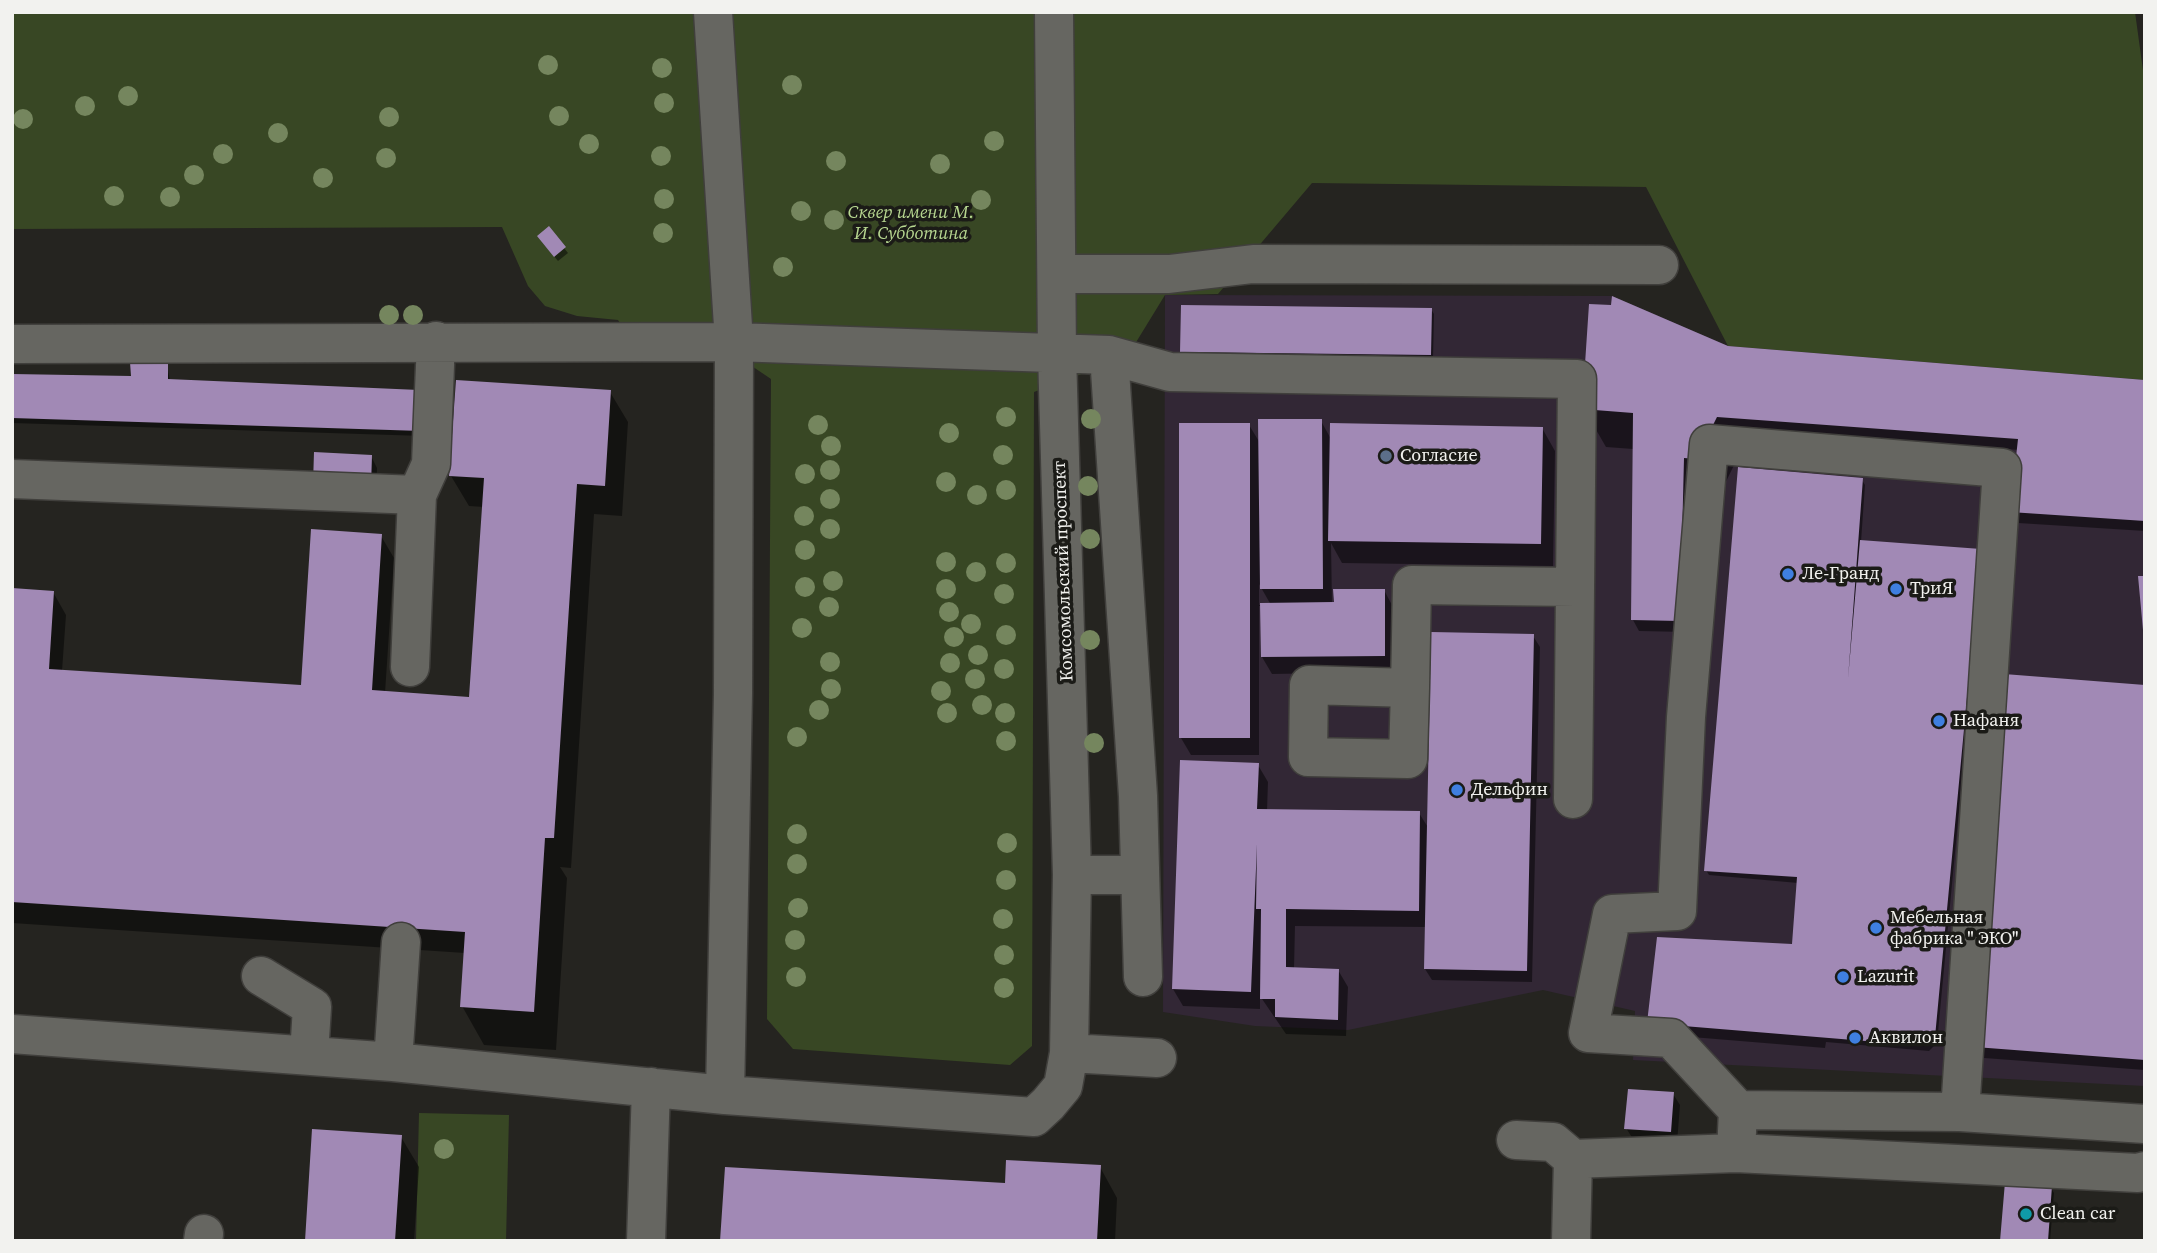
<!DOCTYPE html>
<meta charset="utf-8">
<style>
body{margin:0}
#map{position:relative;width:2157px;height:1253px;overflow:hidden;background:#252420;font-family:"Source Serif 4",serif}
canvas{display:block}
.frame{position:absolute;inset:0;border:14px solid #f2f2ef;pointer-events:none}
</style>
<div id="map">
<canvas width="2157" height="1253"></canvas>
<div class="frame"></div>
</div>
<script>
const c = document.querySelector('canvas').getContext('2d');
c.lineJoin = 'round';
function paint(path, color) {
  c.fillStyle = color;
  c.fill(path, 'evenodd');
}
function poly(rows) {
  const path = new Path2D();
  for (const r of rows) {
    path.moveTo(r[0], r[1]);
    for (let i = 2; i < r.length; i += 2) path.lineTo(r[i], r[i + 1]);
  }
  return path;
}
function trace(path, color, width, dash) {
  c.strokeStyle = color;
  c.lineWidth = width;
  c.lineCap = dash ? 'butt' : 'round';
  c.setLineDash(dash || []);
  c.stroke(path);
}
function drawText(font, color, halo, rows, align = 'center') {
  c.font = font + ' "Source Serif 4",serif';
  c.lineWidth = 7;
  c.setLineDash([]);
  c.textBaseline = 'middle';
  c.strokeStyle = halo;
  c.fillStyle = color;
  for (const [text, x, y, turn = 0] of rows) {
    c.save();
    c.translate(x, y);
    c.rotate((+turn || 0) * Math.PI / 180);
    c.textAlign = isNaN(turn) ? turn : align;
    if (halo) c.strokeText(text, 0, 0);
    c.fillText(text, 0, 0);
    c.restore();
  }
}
const commercial = poly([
 [1165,295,1612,296,1728,346,2145,380,2145,1086,1633,1060,1635,1011,1543,990,1348,1030,1255,1026,1163,1012]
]);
const green = poly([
 [12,12,2135,12,2145,85,2145,380,1728,346,1646,187,1312,183,1218,294,1165,295,1127,357,1034,392,1032,1046,1010,1065,793,1049,767,1019,771,379,716,342,622,326,618,320,577,316,545,306,528,286,502,227,12,229],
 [419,1113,509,1115,506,1241,416,1241]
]);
const shadow = poly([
 [549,229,568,253,558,261,542,242],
 [1431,309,1434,314,1433,359,1185,356,1182,351],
 [1728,347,2145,381,2145,531,2018,523,2012,512,2019,450,1742,429,1738,457,1718,498,1686,632,1639,631,1633,620,1637,461,1633,449,1606,447,1584,409],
 [167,365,170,381,418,392,424,436,12,423,12,375,133,378],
 [610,392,628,422,622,516,594,514,571,868,560,867,567,878,556,1050,484,1045,462,1006,465,953,12,923,12,590,53,592,66,615,62,671,302,687,381,536,394,558,385,693,471,703,484,507,469,506,451,476],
 [1321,421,1331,439,1542,428,1555,451,1553,566,1342,563,1331,543,1332,604,1384,590,1393,607,1394,672,1272,674,1262,657,1262,606,1259,606,1259,755,1191,755,1181,738,1249,425,1260,443],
 [1259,584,1271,605,1259,605],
 [371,456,377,468,376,497,321,495],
 [1862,480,1865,485,1861,542,1983,556,1937,1043,1929,1051,1826,1042,1825,1048,1655,1034,1794,946,1798,883,1709,875,1706,870],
 [1533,636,1540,647,1532,982,1432,980,1425,969,1426,927,1295,926,1294,969,1338,970,1348,987,1346,1036,1286,1034,1260,996,1260,1009,1183,1006,1173,989,1258,765,1268,782,1267,811,1419,813,1429,829],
 [2145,687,2145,1070,1984,1058,1977,1047],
 [1673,1094,1680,1105,1677,1143,1633,1139,1626,1128],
 [401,1137,419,1167,414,1241,306,1241],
 [1100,1167,1117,1198,1115,1241,722,1241],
 [2051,1188,2054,1193,2050,1241,2002,1241]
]);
const building = poly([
 [549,226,566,247,554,257,537,236],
 [1612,296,1728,346,2145,380,2145,521,2010,512,2018,439,1717,417,1696,459,1684,458,1680,621,1631,620,1633,413,1582,409,1589,304,1611,305],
 [1181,305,1432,308,1431,355,1180,352],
 [130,362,168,363,168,379,419,390,422,431,12,418,12,374,131,376],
 [456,380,611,390,605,486,577,484,554,838,545,838,534,1012,460,1007,465,932,12,902,12,588,54,591,49,669,301,685,311,529,382,534,372,690,469,697,484,478,449,476],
 [1258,419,1322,419,1323,589,1260,589],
 [1179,423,1250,423,1250,738,1179,738],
 [1330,423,1543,427,1541,544,1328,541],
 [314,452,372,455,371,487,313,484],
 [1738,467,1863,478,1848,679,1860,540,1981,549,1935,1037,1926,1046,1647,1023,1657,937,1792,944,1797,877,1704,871],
 [2138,576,2145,576,2145,630,2143,630],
 [1333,589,1385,589,1385,656,1261,657,1260,603,1334,602],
 [1431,632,1534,634,1527,971,1424,969],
 [2004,674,2145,685,2145,1060,1975,1047],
 [1180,760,1259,763,1257,809,1420,811,1419,911,1286,909,1286,967,1339,969,1338,1020,1275,1017,1275,999,1260,999,1261,909,1256,909,1257,844,1251,992,1172,989],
 [1628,1089,1674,1092,1671,1132,1624,1129],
 [312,1129,402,1135,395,1241,305,1241],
 [1006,1160,1101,1165,1097,1241,720,1241,725,1167,1005,1183],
 [2005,1182,2052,1186,2048,1241,2000,1241]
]);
const minor = poly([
 [713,12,734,342,733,694,725,1095],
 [1058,274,1169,274,1253,264,1659,265],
 [12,344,734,342,1109,355,1170,372,1577,379,1573,799],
 [1109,355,1138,796,1143,977],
 [12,479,417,495,431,464,436,341],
 [410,667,417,495],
 [1410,688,1309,685,1308,757,1408,759,1410,688,1412,585,1575,587],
 [1072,875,1140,875],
 [261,976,312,1007,309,1055],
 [12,1034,393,1062,725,1095,1034,1117,1048,1104,1063,1086,1069,1053,1072,875,1057,354,1054,12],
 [1069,1053,1157,1058],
 [393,1062,401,942],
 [1738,1110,1671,1038,1588,1033,1612,914,1677,911,1686,717,1709,444,2002,468,1960,1112],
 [1516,1140,1553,1142,1573,1159],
 [1736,1153,2138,1173,2145,1171],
 [203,1241,204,1234],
 [646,1241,651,1087],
 [1571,1241,1573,1159,1736,1153,1738,1110,1960,1112,2145,1124]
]);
const trees = [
 [548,65],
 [662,68],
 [792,85],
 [128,96],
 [664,103],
 [85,106],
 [559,116],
 [389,117],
 [23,119],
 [278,133],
 [994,141],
 [589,144],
 [223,154],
 [661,156],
 [386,158],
 [836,161],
 [940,164],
 [194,175],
 [323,178],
 [114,196],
 [170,197],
 [664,199],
 [981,200],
 [801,211],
 [834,220],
 [663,233],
 [783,267],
 [389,315],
 [413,315],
 [1006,417],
 [1091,419],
 [818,425],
 [949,433],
 [831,446],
 [1003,455],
 [830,470],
 [805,474],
 [946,482],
 [1088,486],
 [1006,490],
 [977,495],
 [830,499],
 [804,516],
 [830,529],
 [1090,539],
 [805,550],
 [946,562],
 [1006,563],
 [976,572],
 [833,581],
 [805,587],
 [946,589],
 [1004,594],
 [829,607],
 [949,612],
 [971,624],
 [802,628],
 [1006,635],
 [954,637],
 [1090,640],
 [978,655],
 [830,662],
 [950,663],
 [1004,669],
 [975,679],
 [831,689],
 [941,691],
 [982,705],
 [819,710],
 [947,713],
 [1005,713],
 [797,737],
 [1006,741],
 [1094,743],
 [797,834],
 [1007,843],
 [797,864],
 [1006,880],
 [798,908],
 [1003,919],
 [795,940],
 [1004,955],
 [796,977],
 [1004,988],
 [444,1149]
];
const markers = [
 [1386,456,7,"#5c6f8a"],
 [1788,574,7,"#3f7fe0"],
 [1896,589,7,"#3f7fe0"],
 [1939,721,7,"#3f7fe0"],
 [1457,790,7,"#3f7fe0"],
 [1876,928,7,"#3f7fe0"],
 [1843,977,7,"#3f7fe0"],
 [1855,1038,7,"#3f7fe0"],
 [2026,1214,7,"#0f9aa8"]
];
const parkNames = [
 ["Сквер имени М.",911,213],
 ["И. Субботина",911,234]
];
const poiNames = [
 ["Согласие",1400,456],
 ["Ле-Гранд",1802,574],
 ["ТриЯ",1910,589],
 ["Нафаня",1953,721],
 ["Дельфин",1471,790],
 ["Мебельная",1890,918],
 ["фабрика \" ЭКО\"",1890,939],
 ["Lazurit",1857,977],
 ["Аквилон",1869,1038],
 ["Clean car",2040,1214]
];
const streetNames = [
 ["Комсомольский проспект",1064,571,-92]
];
paint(commercial, '#322735');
paint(green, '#384724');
paint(shadow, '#0007');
paint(building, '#a189b5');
trace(minor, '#403f3c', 41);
trace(minor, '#666661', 38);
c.fillStyle = '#75865e';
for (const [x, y] of trees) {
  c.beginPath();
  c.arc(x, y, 10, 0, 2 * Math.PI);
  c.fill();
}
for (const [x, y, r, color] of markers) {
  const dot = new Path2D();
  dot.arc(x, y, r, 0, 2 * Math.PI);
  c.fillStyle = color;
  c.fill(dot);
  trace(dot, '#1b1b17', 2.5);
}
drawText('italic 18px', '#b7d790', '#1b1b17', parkNames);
drawText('18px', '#f2f2ef', '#1b1b17', poiNames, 'left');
drawText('18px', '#f2f2ef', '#1b1b17', streetNames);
</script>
